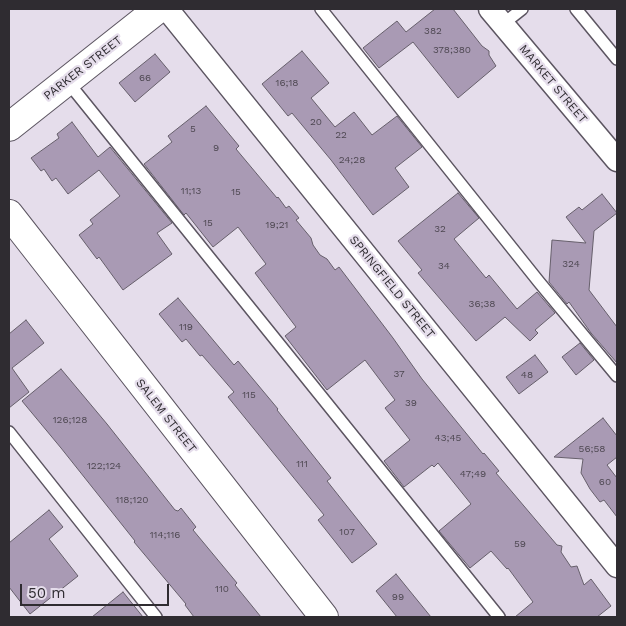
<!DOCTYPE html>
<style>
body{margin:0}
#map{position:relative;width:626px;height:626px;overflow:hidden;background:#e5ddeb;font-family:"Work Sans",sans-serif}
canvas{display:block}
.frame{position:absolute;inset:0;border:10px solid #2f2c31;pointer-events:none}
.scale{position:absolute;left:20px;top:584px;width:149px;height:22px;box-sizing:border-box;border:2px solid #2f2c31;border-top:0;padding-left:6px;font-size:15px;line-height:18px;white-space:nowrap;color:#2f2c31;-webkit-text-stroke:4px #e5ddeb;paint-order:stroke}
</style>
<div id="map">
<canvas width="626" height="626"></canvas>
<div class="frame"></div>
<div class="scale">50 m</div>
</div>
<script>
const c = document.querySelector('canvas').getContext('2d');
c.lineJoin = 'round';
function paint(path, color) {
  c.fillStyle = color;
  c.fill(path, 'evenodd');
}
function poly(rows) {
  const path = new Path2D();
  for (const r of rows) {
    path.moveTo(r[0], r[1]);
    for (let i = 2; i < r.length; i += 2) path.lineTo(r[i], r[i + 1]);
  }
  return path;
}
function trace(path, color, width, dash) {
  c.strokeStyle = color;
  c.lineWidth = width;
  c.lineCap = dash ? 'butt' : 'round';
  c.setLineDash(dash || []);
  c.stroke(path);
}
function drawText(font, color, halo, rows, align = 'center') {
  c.font = font + ' "Work Sans",sans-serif';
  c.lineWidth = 4.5;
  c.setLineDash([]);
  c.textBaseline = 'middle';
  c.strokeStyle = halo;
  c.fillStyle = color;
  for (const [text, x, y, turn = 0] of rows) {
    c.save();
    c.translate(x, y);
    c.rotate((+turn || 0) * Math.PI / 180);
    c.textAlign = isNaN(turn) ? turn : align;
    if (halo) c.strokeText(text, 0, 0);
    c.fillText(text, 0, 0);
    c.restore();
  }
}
const building = poly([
 [435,9,453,9,482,46,489,51,489,55,496,66,458,98,413,42,379,68,363,48,397,21,406,32,435,9],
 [302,51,329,83,311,98,335,127,354,112,372,135,397,116,422,147,395,168,409,187,373,215,331,160,292,113,288,116,262,84,302,51],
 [155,54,170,72,135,102,119,83,155,54],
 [206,106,239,146,236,149,277,198,278,197,286,208,289,206,299,218,296,220,311,238,313,245,320,255,327,259,335,270,339,267,393,338,422,379,483,454,484,453,499,471,496,473,557,545,562,546,561,552,571,567,577,566,584,585,591,579,611,606,597,617,515,617,533,602,508,568,507,569,491,551,470,568,454,549,439,531,471,504,438,463,434,467,432,465,404,487,384,461,410,440,385,408,395,400,365,360,327,390,285,336,296,327,255,273,266,264,238,227,213,247,186,213,184,215,144,164,172,142,168,136,206,106],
 [72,122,98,157,110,147,172,223,157,233,172,254,123,290,99,257,97,259,79,235,93,224,90,220,120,196,99,170,68,194,56,178,52,181,44,169,41,171,31,158,59,138,57,134,72,122],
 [458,193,479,218,454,239,486,278,489,275,517,309,537,292,555,313,535,330,538,333,530,341,505,317,476,341,418,273,422,270,398,241,458,193],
 [602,194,617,213,594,231,589,290,617,327,617,363,591,333,569,302,567,304,549,282,552,240,586,243,566,217,579,207,582,210,602,194],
 [178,298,234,365,238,361,278,409,277,410,331,478,327,481,377,544,352,563,318,520,324,515,228,397,234,392,202,355,200,356,186,339,182,342,159,314,178,298],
 [26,320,44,343,12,368,29,392,9,408,9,334,26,320],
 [580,343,594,360,576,375,562,357,580,343],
 [535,355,548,372,519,394,506,377,535,355],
 [61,369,107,424,175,510,178,511,181,508,196,527,193,530,237,583,235,585,261,617,194,617,185,605,186,604,134,542,135,541,61,448,22,401,61,369],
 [603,418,617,436,617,457,607,465,617,478,617,517,604,500,600,502,590,489,581,473,583,459,554,457,603,418],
 [49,510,63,527,49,539,78,576,30,614,9,587,9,543,49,510],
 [396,574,431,617,397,617,376,591,396,574],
 [123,592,143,617,92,617,123,592]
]);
const lane = poly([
 [321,9,539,282,617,376],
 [576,9,617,59],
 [503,24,522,9],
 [67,81,499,617],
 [9,432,156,617]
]);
const street = poly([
 [167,9,617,566],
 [490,9,617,160]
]);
const secondary = poly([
 [9,127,158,9],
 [9,214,324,617]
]);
const numberNames = [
 ["382",433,31],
 ["378;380",452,50],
 ["66",145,78],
 ["16;18",287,83],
 ["20",316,122],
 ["5",193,129],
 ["22",341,135],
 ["9",216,148],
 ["24;28",352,160],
 ["11;13",191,191],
 ["15",236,192],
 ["15",208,223],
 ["19;21",277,225],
 ["32",440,229],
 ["324",571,264],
 ["34",444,266],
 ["36;38",482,304],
 ["119",186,327],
 ["37",399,374],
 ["48",527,375],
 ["115",249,395],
 ["39",411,403],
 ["126;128",70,420],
 ["43;45",448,438],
 ["56;58",592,449],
 ["111",302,464],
 ["122;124",104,466],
 ["47;49",473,474],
 ["60",605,482],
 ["118;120",132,500],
 ["107",347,532],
 ["114;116",165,535],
 ["59",520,544],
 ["110",222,589],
 ["99",398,597]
];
const streetNames = [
 ["PARKER STREET",83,68,-38],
 ["MARKET STREET",553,84,50],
 ["SPRINGFIELD STREET",392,287,51],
 ["SALEM STREET",166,416,52]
];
paint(building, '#a99ab4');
trace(building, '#665f6b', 1);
trace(lane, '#5c5561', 14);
trace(street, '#5c5561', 25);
trace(secondary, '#5c5561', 30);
trace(lane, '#fff', 11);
trace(street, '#fff', 22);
trace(secondary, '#fff', 28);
drawText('10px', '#4e4852', null, numberNames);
drawText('12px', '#2f2c31', '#e5ddeb', streetNames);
</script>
